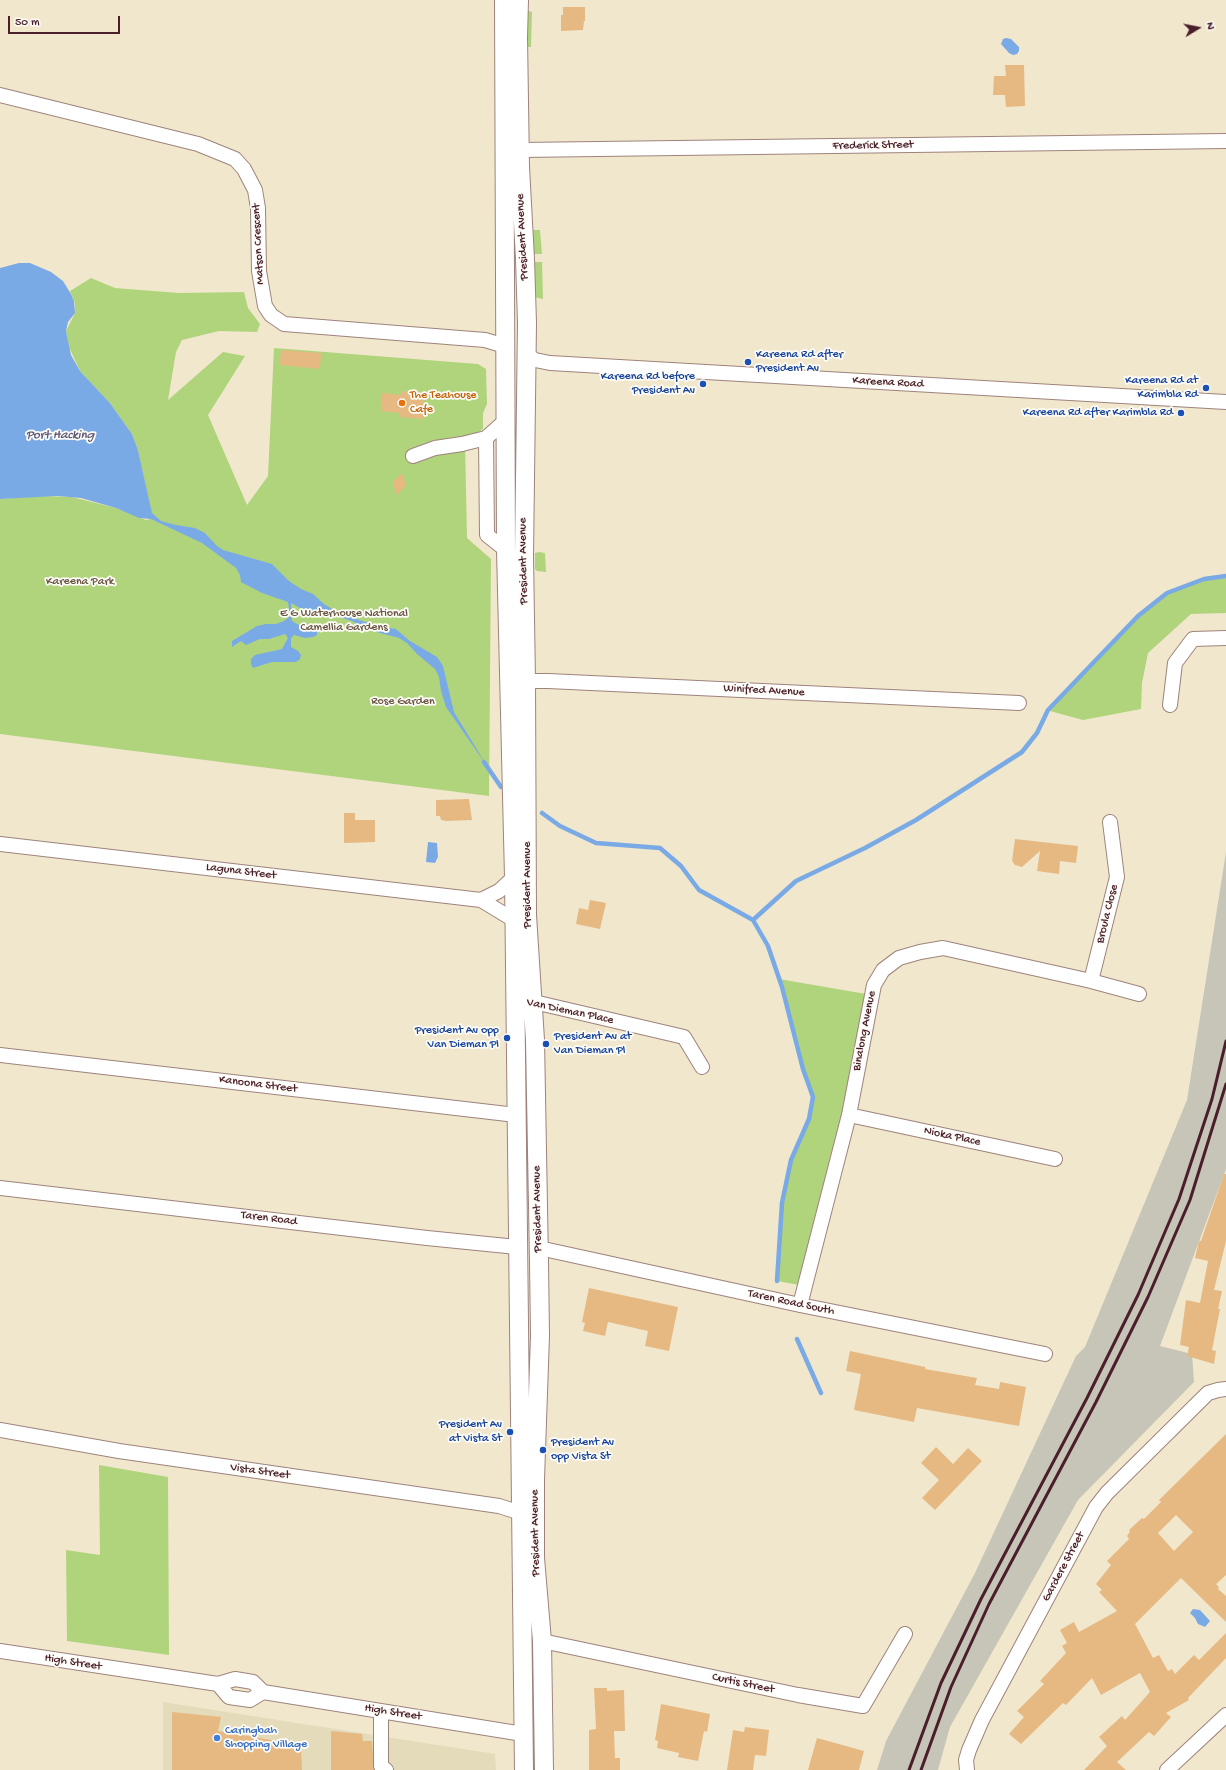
<!DOCTYPE html>
<style>
body{margin:0}
#map{position:relative;width:1226px;height:1770px;overflow:hidden;background:#f1e7cd;font-family:"Gochi Hand",sans-serif}
canvas{display:block}
.north{position:absolute;left:1178px;top:8px;width:40px;height:40px;-webkit-text-stroke:3px #fdfcf7;paint-order:stroke;rotate:80deg;font-size:11px;font-weight:700;line-height:16px;text-align:center;color:#4a1f2b}
.north::after{content:'';display:block;margin:auto;width:14px;height:18px;background:#4a1f2b;clip-path:polygon(50% 0,100% 100%,50% 72%,0 100%)}
.scale{position:absolute;left:8px;top:16px;width:112px;height:18px;box-sizing:border-box;border:2px solid #4a1f2b;border-top:0;padding-left:5px;font-size:12px;line-height:14px;white-space:nowrap;color:#4a1f2b;-webkit-text-stroke:3px #fdfcf7;paint-order:stroke}
</style>
<div id="map">
<canvas width="1226" height="1770"></canvas>
<div class="north">N</div>
<div class="scale">50 m</div>
</div>
<script>
const c = document.querySelector('canvas').getContext('2d');
c.lineJoin = 'round';
function paint(path, color) {
  c.fillStyle = color;
  c.fill(path, 'evenodd');
}
function poly(rows) {
  const path = new Path2D();
  for (const r of rows) {
    path.moveTo(r[0], r[1]);
    for (let i = 2; i < r.length; i += 2) path.lineTo(r[i], r[i + 1]);
  }
  return path;
}
function trace(path, color, width, dash) {
  c.strokeStyle = color;
  c.lineWidth = width;
  c.lineCap = dash ? 'butt' : 'round';
  c.setLineDash(dash || []);
  c.stroke(path);
}
function drawText(font, color, halo, rows, align = 'center') {
  c.font = font + ' "Gochi Hand",sans-serif';
  c.lineWidth = 3.5;
  c.setLineDash([]);
  c.textBaseline = 'middle';
  c.strokeStyle = halo;
  c.fillStyle = color;
  for (const [text, x, y, turn = 0] of rows) {
    c.save();
    c.translate(x, y);
    c.rotate((+turn || 0) * Math.PI / 180);
    c.textAlign = isNaN(turn) ? turn : align;
    if (halo) c.strokeText(text, 0, 0);
    c.fillText(text, 0, 0);
    c.restore();
  }
}
const built = poly([
 [163,1702,495,1754,496,1770,163,1770]
]);
const industrial = poly([
 [1226,852,1226,1169,1160,1346,1192,1354,1194,1382,1078,1500,950,1727,938,1770,877,1770,886,1741,975,1573,1076,1356,1085,1347,1187,1100]
]);
const green = poly([
 [526,10,532,12,531,47,527,47],
 [531,230,540,230,542,254,534,254],
 [534,262,542,262,543,299,534,297],
 [91,278,115,288,179,293,244,292,248,308,260,324,257,332,219,331,182,340,176,352,168,400,223,352,245,356,208,415,247,505,268,476,274,348,478,364,486,369,487,404,483,413,483,429,465,441,467,538,491,559,489,796,0,734,0,499,43,496,72,497,116,508,146,520,150,519,152,515,138,450,132,434,110,403,80,371,69,347,66,331,75,313,75,303,70,291],
 [539,552,545,553,546,572,537,571,535,569,535,553],
 [1226,576,1226,613,1191,614,1148,653,1142,683,1141,709,1083,720,1050,711,1056,703,1138,616,1167,593,1204,579],
 [779,979,872,995,805,1286,777,1281,782,1203,791,1160,809,1119,813,1097,803,1069],
 [99,1465,168,1477,169,1655,67,1641,66,1550,100,1555]
]);
const water = poly([
 [1006,38,1011,39,1019,47,1019,51,1017,54,1013,55,1009,53,1001,44,1003,39],
 [19,263,30,263,51,272,63,281,71,294,74,301,75,313,68,322,66,331,71,355,80,371,110,403,132,434,138,450,152,513,161,521,176,525,195,528,205,533,217,546,223,550,272,564,289,581,301,589,313,594,324,604,339,613,377,626,396,629,410,641,437,657,443,666,454,712,487,766,446,707,441,691,439,677,435,669,417,654,407,643,399,638,369,630,352,621,323,612,300,608,291,603,292,621,299,625,312,627,317,630,317,635,313,637,305,638,294,635,291,638,291,647,298,651,301,655,300,659,296,662,272,662,253,668,251,664,251,659,255,655,282,649,288,638,285,634,269,639,260,639,246,645,241,641,232,647,232,641,257,626,266,624,276,624,284,621,290,616,288,602,262,593,241,582,240,575,236,568,202,543,151,519,139,518,116,508,81,498,57,496,0,499,0,268],
 [428,842,437,843,438,857,435,863,426,862],
 [1193,1609,1200,1610,1210,1621,1205,1627,1198,1624,1195,1618,1190,1613]
]);
const stream = poly([
 [484,762,501,787],
 [542,813,560,826,596,843,660,848,681,866,699,890,753,920,768,946,782,987,803,1069,813,1097,809,1119,791,1160,782,1203,777,1281],
 [753,920,796,881,865,848,916,820,1022,752,1037,733,1048,710,1138,616,1167,593,1204,579,1226,576],
 [797,1339,821,1393]
]);
const building = poly([
 [563,7,585,7,585,21,584,21,583,30,561,31,561,15,563,15],
 [1005,65,1024,65,1025,106,1006,107,1005,95,993,95,994,76,1006,76],
 [281,350,321,353,320,369,280,365],
 [401,391,424,393,423,419,399,417,399,413,381,411,382,393,401,395],
 [402,473,406,486,396,495,393,482],
 [469,799,472,820,446,821,441,820,440,816,436,816,436,800],
 [344,813,355,813,355,820,375,820,375,842,344,843],
 [1015,839,1078,846,1076,863,1060,861,1059,874,1037,871,1040,851,1022,867,1015,865,1012,861],
 [590,900,606,903,600,929,576,924,579,908,588,910],
 [1224,1174,1226,1174,1226,1241,1214,1290,1222,1291,1218,1309,1220,1309,1212,1350,1216,1351,1214,1364,1187,1356,1189,1347,1180,1345,1186,1300,1200,1303,1208,1261,1195,1258,1199,1241,1201,1241],
 [589,1288,678,1307,669,1351,645,1346,648,1331,608,1322,605,1336,583,1331,585,1323,582,1322],
 [850,1351,925,1367,925,1369,977,1378,975,1385,999,1389,1000,1382,1026,1387,1019,1426,917,1408,914,1422,854,1410,861,1374,846,1371],
 [1226,1434,1226,1575,1216,1584,1219,1587,1218,1589,1226,1596,1226,1622,1181,1578,1135,1624,1153,1658,1159,1655,1168,1671,1172,1669,1175,1674,1194,1655,1199,1660,1226,1633,1226,1658,1188,1698,1189,1700,1166,1713,1171,1717,1154,1736,1149,1732,1117,1762,1126,1770,1084,1770,1107,1746,1099,1737,1122,1716,1125,1720,1150,1692,1140,1673,1101,1695,1092,1678,1066,1705,1063,1703,1021,1744,1009,1734,1024,1717,1017,1711,1044,1684,1040,1681,1066,1653,1062,1646,1067,1643,1060,1630,1074,1622,1079,1632,1117,1611,1099,1592,1102,1590,1096,1584,1111,1565,1107,1561,1129,1539,1127,1536,1130,1532,1129,1530,1142,1518,1144,1519,1161,1502,1159,1500],
 [1176,1515,1193,1532,1174,1551,1158,1533],
 [936,1447,953,1464,968,1448,982,1461,935,1510,922,1498,939,1480,921,1463],
 [594,1688,607,1688,607,1691,624,1690,625,1731,614,1731,615,1758,620,1758,620,1770,589,1770,589,1730,596,1729],
 [661,1704,710,1714,707,1732,704,1731,698,1761,678,1757,679,1753,657,1748,658,1741,655,1740],
 [172,1712,221,1717,218,1731,301,1745,302,1770,172,1770],
 [745,1727,769,1730,766,1756,755,1755,753,1770,727,1770,733,1730,744,1732],
 [331,1731,362,1734,363,1741,372,1741,374,1770,331,1770],
 [817,1738,864,1751,859,1770,808,1770]
]);
const minor = poly([
 [0,95,198,144,235,159,244,169,255,190,258,208,259,271,265,306,271,315,284,324,485,340,505,346],
 [520,150,1226,141],
 [527,355,535,360,550,363,1226,402],
 [504,422,486,438,487,535,506,550],
 [413,456,435,448,462,444,486,438],
 [526,681,548,681,1019,703],
 [1170,705,1175,663,1193,639,1226,638],
 [0,844,481,900,514,920],
 [481,900,499,891,514,877],
 [1091,981,1117,877,1110,822],
 [534,1002,684,1037,702,1067],
 [0,1055,516,1115],
 [849,1115,1055,1159],
 [0,1188,427,1238,517,1247],
 [539,1248,800,1305,1045,1354],
 [800,1305,849,1115,874,985,883,970,899,958,920,952,943,948,1091,981,1139,994],
 [0,1430,119,1451,499,1506,521,1513],
 [542,1641,798,1695,863,1706,905,1634],
 [0,1651,218,1684,235,1679,253,1682,263,1692,250,1700,229,1697,218,1684],
 [263,1692,523,1734],
 [381,1712,381,1766,386,1770],
 [967,1770,966,1760,969,1750,982,1720,1096,1507,1107,1493,1208,1393,1218,1390,1226,1389],
 [1167,1770,1226,1715]
]);
const major = poly([
 [504,0,506,550,514,877,524,1770],
 [519,0,518,37,520,167,525,259,527,323,524,556,526,681,527,915,535,1040,539,1262,540,1336,535,1479,535,1558,542,1641,544,1770]
]);
const rail = poly([
 [909,1770,941,1683,981,1599,1087,1398,1138,1295,1179,1199,1212,1099,1226,1041],
 [921,1770,951,1687,989,1604,1096,1402,1148,1297,1190,1200,1226,1084]
]);
const markers = [
 [748,362,4,"#1a4fb4"],
 [703,384,4,"#1a4fb4"],
 [1206,388,4,"#1a4fb4"],
 [402,403,4,"#e8710a"],
 [1181,413,4,"#1a4fb4"],
 [507,1038,4,"#1a4fb4"],
 [546,1044,4,"#1a4fb4"],
 [510,1432,4,"#1a4fb4"],
 [543,1450,4,"#1a4fb4"],
 [217,1738,4,"#3f7fe0"]
];
const streetNames = [
 ["Frederick Street",873,146,-1],
 ["President Avenue",523,237,-93],
 ["Matson Crescent",259,244,-93],
 ["Kareena Road",888,383,3],
 ["President Avenue",524,561,-91],
 ["Winifred Avenue",764,691,3],
 ["Laguna Street",241,872,7],
 ["President Avenue",528,885,-90],
 ["Broula Close",1108,914,-76],
 ["Van Dieman Place",570,1012,12],
 ["Binalong Avenue",865,1031,-79],
 ["Kanoona Street",258,1085,7],
 ["Nioka Place",952,1137,12],
 ["President Avenue",538,1209,-91],
 ["Taren Road",269,1219,7],
 ["Taren Road South",791,1303,12],
 ["Vista Street",260,1472,8],
 ["President Avenue",536,1533,-91],
 ["Gardere Street",1064,1567,-62],
 ["High Street",73,1663,9],
 ["Curtis Street",743,1684,12],
 ["High Street",393,1713,9]
];
const transitNames = [
 ["Kareena Rd after",756,355,"left"],
 ["President Av",756,369,"left"],
 ["Kareena Rd before",695,377],
 ["President Av",695,391],
 ["Kareena Rd at",1198,381],
 ["Karimbla Rd",1198,395],
 ["Kareena Rd after Karimbla Rd",1173,413],
 ["President Av opp",499,1031],
 ["Van Dieman Pl",499,1045],
 ["President Av at",554,1037,"left"],
 ["Van Dieman Pl",554,1051,"left"],
 ["President Av",502,1425],
 ["at Vista St",502,1439],
 ["President Av",551,1443,"left"],
 ["opp Vista St",551,1457,"left"]
];
const foodNames = [
 ["The Teahouse",410,396],
 ["Cafe",410,410]
];
const parkNames = [
 ["Kareena Park",80,582],
 ["E G Waterhouse National",344,614],
 ["Camellia Gardens",344,628],
 ["Rose Garden",403,702]
];
const shopNames = [
 ["Caringbah",225,1731],
 ["Shopping Village",225,1745]
];
const waterNames = [
 ["Port Hacking",60,436]
];
paint(built, '#e3dbba');
paint(industrial, '#c6c5b8');
paint(green, '#b0d47c');
paint(water, '#7aaae5');
trace(stream, '#7aaae5', 4.5);
paint(building, '#e6b983');
trace(minor, '#9e837c', 16);
trace(major, '#9e837c', 20);
trace(minor, '#fff', 14);
trace(major, '#fff', 18);
trace(rail, '#4a1f2b', 3);
for (const [x, y, r, color] of markers) {
  const dot = new Path2D();
  dot.arc(x, y, r, 0, 2 * Math.PI);
  c.fillStyle = color;
  c.fill(dot);
  trace(dot, '#fdfcf7', 1.5);
}
drawText('12px', '#4a1f2b', '#fdfcf7', streetNames);
drawText('12px', '#164399', '#fdfcf7', transitNames, 'right');
drawText('12px', '#c56008', '#fdfcf7', foodNames, 'left');
drawText('12px', '#695543', '#fdfcf7', parkNames);
drawText('12px', '#366cbe', '#fdfcf7', shopNames, 'left');
drawText('italic 13px', '#5d5775', '#fdfcf7', waterNames);
</script>
